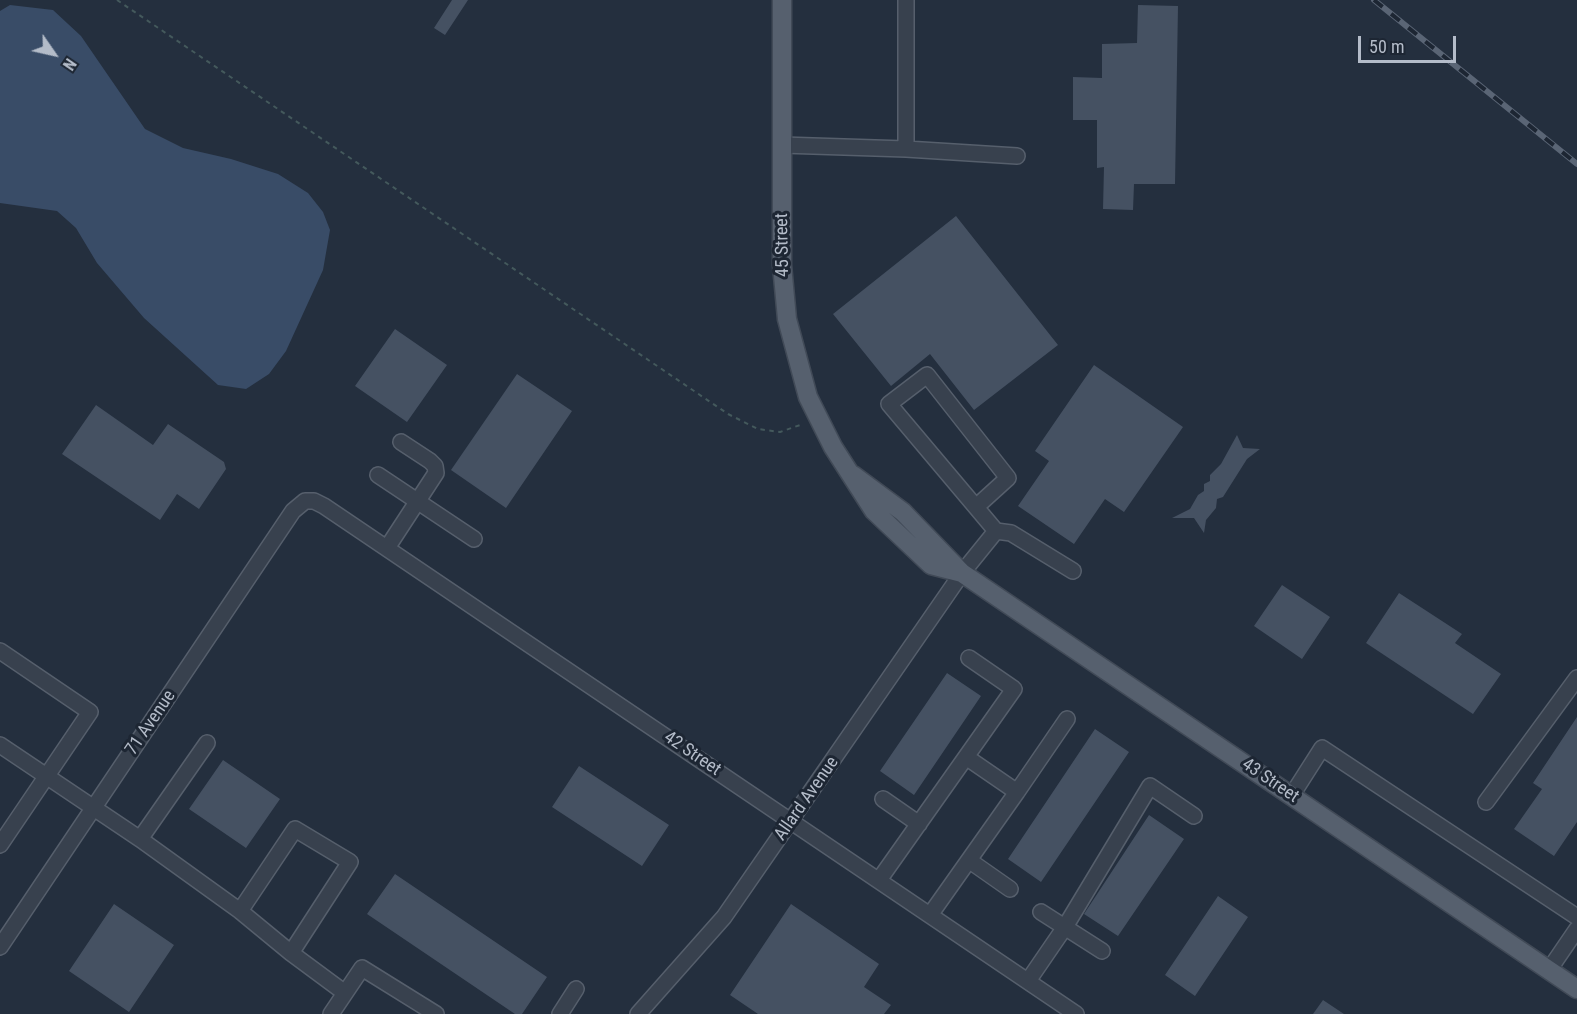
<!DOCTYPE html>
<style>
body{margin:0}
#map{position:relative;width:1577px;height:1014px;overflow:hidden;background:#242f3e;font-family:"Roboto Condensed",sans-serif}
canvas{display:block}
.north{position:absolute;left:24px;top:24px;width:60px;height:60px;-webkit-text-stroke:4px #1d2633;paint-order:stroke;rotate:124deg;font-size:16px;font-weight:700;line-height:24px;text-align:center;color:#b4bcc9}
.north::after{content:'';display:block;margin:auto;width:21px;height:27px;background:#b4bcc9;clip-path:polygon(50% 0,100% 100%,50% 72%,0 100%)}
.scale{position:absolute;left:1358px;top:36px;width:98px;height:27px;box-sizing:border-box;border:3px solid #b4bcc9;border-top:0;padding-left:8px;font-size:18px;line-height:21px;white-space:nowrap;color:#b4bcc9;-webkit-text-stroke:4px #1d2633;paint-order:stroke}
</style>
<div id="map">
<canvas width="1577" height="1014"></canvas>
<div class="north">N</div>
<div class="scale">50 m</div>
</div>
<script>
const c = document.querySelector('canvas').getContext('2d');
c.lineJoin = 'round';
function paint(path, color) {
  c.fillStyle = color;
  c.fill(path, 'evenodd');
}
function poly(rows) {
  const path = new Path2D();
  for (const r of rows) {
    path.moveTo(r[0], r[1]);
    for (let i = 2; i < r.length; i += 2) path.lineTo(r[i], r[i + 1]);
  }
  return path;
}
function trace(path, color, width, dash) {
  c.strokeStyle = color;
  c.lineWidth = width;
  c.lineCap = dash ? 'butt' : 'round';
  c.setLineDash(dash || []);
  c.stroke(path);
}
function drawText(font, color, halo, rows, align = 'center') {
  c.font = font + ' "Roboto Condensed",sans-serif';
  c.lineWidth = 6;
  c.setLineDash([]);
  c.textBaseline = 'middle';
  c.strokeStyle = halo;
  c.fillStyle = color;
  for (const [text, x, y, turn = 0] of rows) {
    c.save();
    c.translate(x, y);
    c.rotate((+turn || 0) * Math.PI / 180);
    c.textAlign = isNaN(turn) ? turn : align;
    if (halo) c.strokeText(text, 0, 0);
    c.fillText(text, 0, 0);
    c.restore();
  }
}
const water = poly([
 [10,5,53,10,81,36,145,129,183,148,231,159,278,174,308,193,323,212,330,230,323,270,286,351,269,374,246,389,218,385,144,318,97,263,76,228,57,211,0,203,0,11]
]);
const building = poly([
 [452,0,468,0,445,35,434,28],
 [1138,5,1178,6,1175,184,1134,184,1133,210,1103,209,1104,167,1097,168,1097,120,1073,120,1073,77,1102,78,1102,44,1137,43],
 [956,216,1058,345,974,410,930,354,891,386,833,314],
 [395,329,447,365,407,422,355,386],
 [1094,365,1183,427,1124,512,1105,499,1074,544,1018,506,1049,461,1035,451],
 [517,374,572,411,506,508,451,470],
 [96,405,153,445,168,424,224,462,226,469,199,509,177,494,160,520,62,454],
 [1237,435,1243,448,1260,449,1247,459,1223,497,1217,499,1216,508,1206,520,1204,533,1194,518,1172,518,1190,509,1198,495,1204,491,1204,484,1210,481,1210,475,1221,464],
 [1282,585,1330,617,1302,659,1254,626],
 [1399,593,1462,634,1455,643,1501,674,1473,714,1366,643],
 [947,673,981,696,914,795,880,771],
 [1577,717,1577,822,1554,856,1514,829,1542,789,1533,783],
 [1095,729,1129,752,1041,882,1008,859],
 [223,760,280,799,246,848,189,809],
 [579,766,669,825,642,866,552,807],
 [1149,815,1184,839,1118,936,1084,914],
 [395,874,547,977,522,1014,515,1014,367,914],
 [1218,896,1248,917,1195,996,1165,975],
 [114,904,174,945,129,1012,69,971],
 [791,904,879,964,864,987,891,1005,884,1014,758,1014,730,995],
 [1323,1000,1344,1014,1313,1014]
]);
const path = poly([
 [117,0,728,414,758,429,780,432,803,424]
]);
const minor = poly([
 [782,145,906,149,906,0],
 [906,149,1017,156],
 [378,475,474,539],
 [996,531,1011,533,1073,571],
 [387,548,436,473,435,466,430,461,401,442],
 [0,651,90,712,0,845],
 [0,745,140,839,240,911],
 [966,757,1017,792,1067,719],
 [1292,795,1322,748,1577,917],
 [883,799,919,824],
 [1486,802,1577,678],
 [140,839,207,743],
 [970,861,1010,889],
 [879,880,1014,689,969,658],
 [1041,912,1102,951],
 [930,915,1017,792],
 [0,947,293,511,305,501,314,501,324,506,1076,1014],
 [291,953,350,862,295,829,240,911,291,953,345,993],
 [1549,970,1577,929],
 [1028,981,1065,927,1150,786,1194,816],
 [331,1014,362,968,436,1014],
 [560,1014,576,989],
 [638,1014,724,917,962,573,996,531,889,404,927,375,1008,478,976,507]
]);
const major = poly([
 [782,0,782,265,787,319,808,397,833,447,874,511,931,565,962,573],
 [853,475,903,512,962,573,1577,989]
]);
const rail = poly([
 [1374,0,1577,164]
]);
const streetNames = [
 ["45 Street",783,245,-91],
 ["71 Avenue",151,723,-56],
 ["42 Street",692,754,34],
 ["43 Street",1270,781,34],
 ["Allard Avenue",807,799,-55]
];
paint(water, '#394c67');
paint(building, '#455162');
trace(minor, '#565f6c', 18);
trace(major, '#414a57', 21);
trace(path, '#44595c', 2, [4.5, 4.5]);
trace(minor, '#38414e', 15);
trace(major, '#56606e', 18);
trace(rail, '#5a6575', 6);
trace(rail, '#1d2633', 4, [11]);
drawText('18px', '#b4bcc9', '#1d2633', streetNames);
</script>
